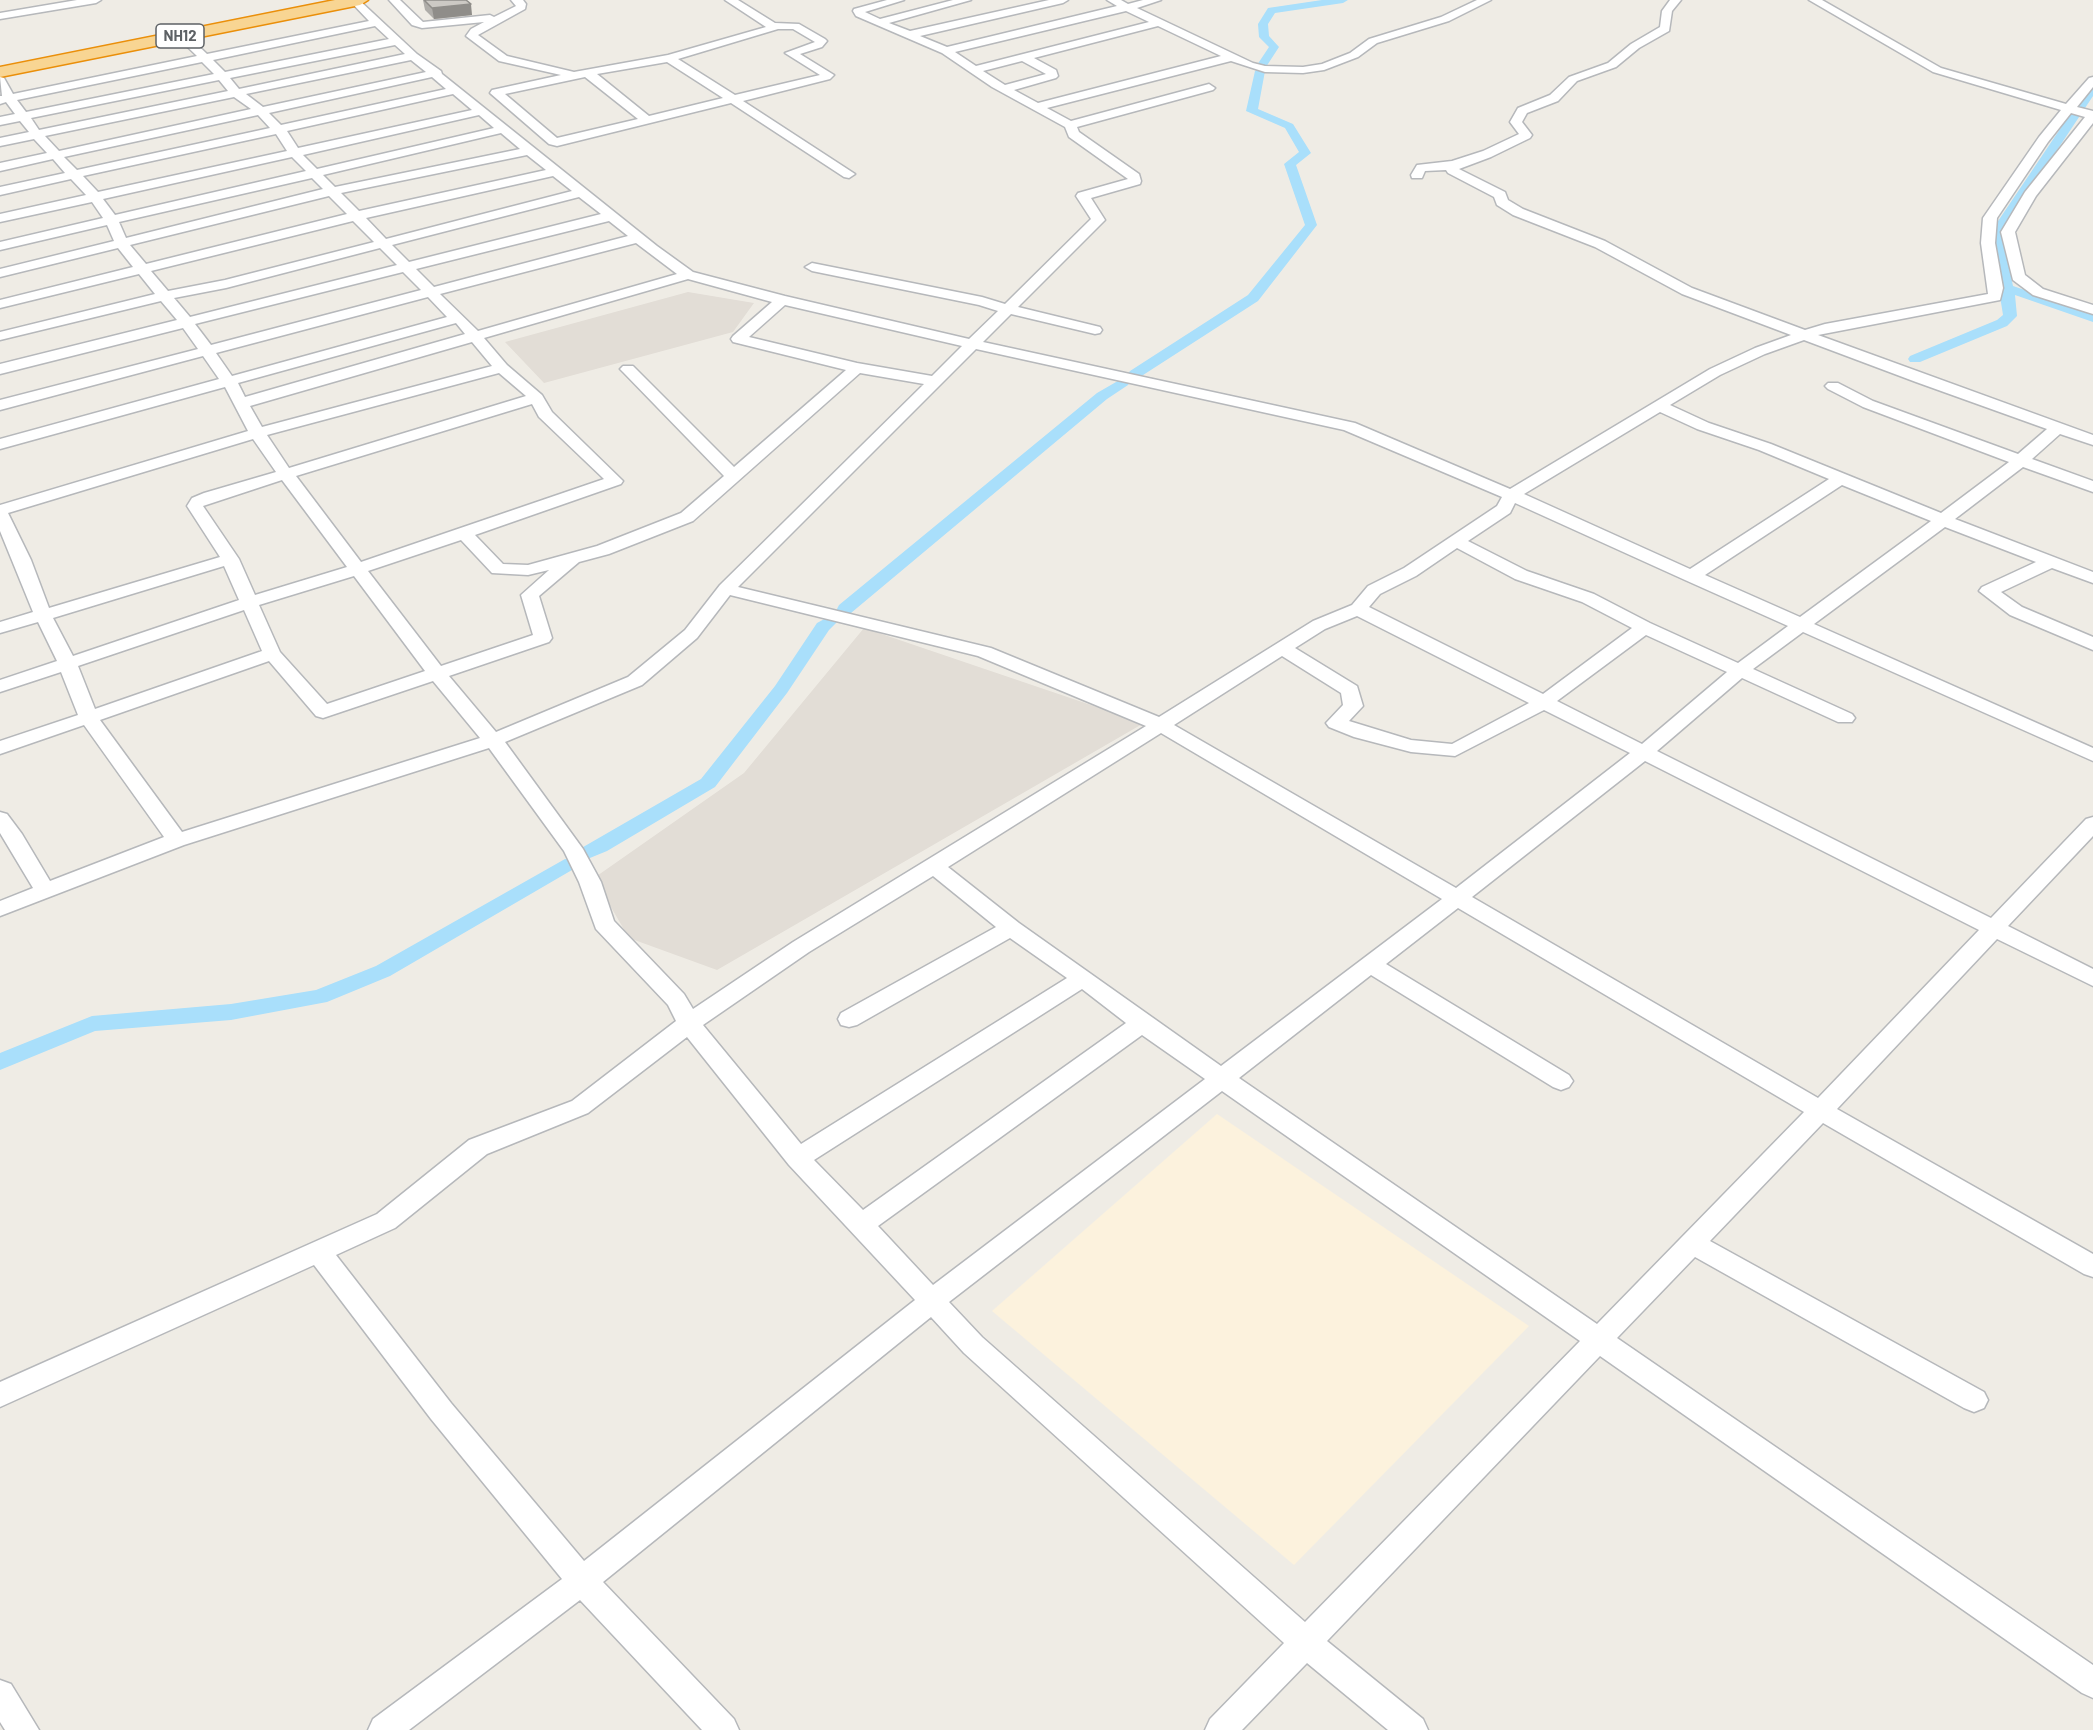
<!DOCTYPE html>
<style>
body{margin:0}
canvas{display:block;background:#efece5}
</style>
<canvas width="2093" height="1730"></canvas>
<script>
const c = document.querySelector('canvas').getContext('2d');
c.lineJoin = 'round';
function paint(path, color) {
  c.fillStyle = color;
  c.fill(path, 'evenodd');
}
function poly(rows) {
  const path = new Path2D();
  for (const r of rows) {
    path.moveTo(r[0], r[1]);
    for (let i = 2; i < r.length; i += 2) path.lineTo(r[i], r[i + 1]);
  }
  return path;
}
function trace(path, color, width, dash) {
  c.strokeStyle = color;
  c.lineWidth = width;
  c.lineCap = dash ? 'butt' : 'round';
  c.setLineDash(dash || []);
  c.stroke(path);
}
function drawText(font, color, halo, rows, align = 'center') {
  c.font = font + ' Barlow,sans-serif';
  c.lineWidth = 4.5;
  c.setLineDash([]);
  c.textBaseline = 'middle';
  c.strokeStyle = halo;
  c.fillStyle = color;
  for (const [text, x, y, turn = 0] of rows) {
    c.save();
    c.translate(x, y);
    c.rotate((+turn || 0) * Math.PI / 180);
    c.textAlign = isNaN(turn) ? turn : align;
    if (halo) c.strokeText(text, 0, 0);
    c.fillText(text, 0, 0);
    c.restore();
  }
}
const commercial = poly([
 [1217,1114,1529,1326,1294,1565,992,1311]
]);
const education = poly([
 [688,292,754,303,733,332,544,383,505,342],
 [864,628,1144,723,717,970,629,938,594,878,744,773]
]);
const canal = poly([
 [1322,0,1348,0,1343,3,1275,13,1268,24,1269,36,1279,47,1266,67,1258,67,1257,65,1269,47,1259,37,1258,24,1268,8,1322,0],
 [1260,68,1265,71,1258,109,1293,124,1311,153,1296,165,1317,225,1258,301,1140,377,1130,377,1128,374,1130,371,1248,295,1305,225,1284,164,1299,152,1285,128,1246,111,1255,71,1260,68],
 [2093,85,2093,96,2002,233,2013,286,2093,313,2093,322,2015,295,2017,316,2007,326,1920,362,1910,362,1908,359,1910,356,1997,320,2003,315,1990,233,2089,86,2093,85],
 [1123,378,1128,379,1130,382,1128,385,1107,399,851,613,839,613,837,609,839,605,1097,393,1123,378],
 [830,616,838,621,829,630,787,693,715,787,607,851,585,860,578,858,575,854,578,850,701,779,775,686,817,623,830,616],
 [565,859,572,860,575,865,572,870,390,976,327,1002,231,1020,95,1031,0,1070,0,1053,92,1016,231,1004,316,990,376,966,565,859]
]);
const street = poly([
 [77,0,101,0,96,3,0,19,0,13,77,0],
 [349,0,359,0,417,54,441,71,442,74,657,246,693,272,785,296,969,339,998,311,979,305,812,271,805,267,812,263,982,297,1005,304,1091,219,1076,196,1078,193,1128,179,1069,137,1065,127,992,87,942,53,856,16,853,11,854,9,887,0,904,0,865,12,880,19,953,0,971,0,889,23,910,31,1049,0,1068,0,1063,3,920,36,947,47,1117,6,1107,0,1121,0,1128,4,1143,0,1161,0,1137,8,1253,63,1265,66,1303,67,1322,64,1350,53,1369,39,1441,17,1477,0,1491,0,1449,21,1377,43,1358,57,1324,70,1303,73,1265,72,1231,61,1047,108,1071,121,1209,84,1215,88,1213,90,1077,127,1079,132,1139,174,1141,181,1140,184,1091,198,1105,220,1018,307,1100,327,1102,330,1100,333,1095,334,1011,314,983,342,1355,423,1510,489,1710,369,1755,348,1791,335,1682,294,1595,247,1513,215,1497,205,1494,197,1448,173,1446,170,1425,171,1422,178,1412,178,1411,175,1417,165,1452,161,1483,151,1519,134,1510,122,1518,108,1550,95,1569,77,1608,63,1631,44,1660,27,1662,11,1670,0,1681,0,1672,11,1669,31,1639,48,1616,67,1577,81,1558,101,1527,113,1522,122,1532,135,1530,138,1491,157,1459,169,1505,192,1508,200,1523,209,1605,241,1692,288,1805,330,1825,324,1988,294,1981,243,1983,218,2039,137,2061,110,1933,72,1809,0,1822,0,1941,68,2066,104,2089,78,2093,77,2093,87,2077,107,2093,111,2093,123,2036,196,2015,232,2025,275,2043,289,2093,305,2093,314,2033,295,2013,280,2001,232,2025,192,2085,117,2071,113,2048,142,1997,218,1995,243,2003,288,2000,300,1818,335,2093,435,2093,445,2060,434,2032,459,2093,481,2093,492,2023,467,1955,519,2093,572,2093,583,2052,568,2001,592,2022,607,2093,637,2093,650,2010,615,1979,591,1982,587,2036,562,1945,527,1814,624,2093,748,2093,761,1803,632,1753,669,1852,714,1855,718,1852,722,1838,722,1742,678,1657,751,1991,918,2086,819,2093,817,2093,836,2008,926,2093,969,2093,986,1997,939,1837,1109,2093,1254,2093,1277,2084,1274,1823,1123,1710,1241,1984,1392,1988,1400,1984,1408,1974,1412,1964,1408,1695,1257,1617,1338,2093,1665,2093,1698,2082,1693,1600,1356,1327,1641,1423,1719,1428,1730,1388,1730,1307,1663,1242,1730,1205,1730,1210,1719,1284,1643,964,1353,931,1317,603,1582,734,1719,739,1730,702,1730,580,1600,409,1730,368,1730,373,1719,562,1579,431,1419,314,1265,0,1407,0,1382,377,1214,469,1140,572,1101,676,1021,668,1005,596,929,579,882,564,851,489,748,184,845,0,916,0,901,33,888,0,833,0,812,7,814,22,834,50,881,164,837,84,725,0,754,0,741,78,715,61,672,0,692,0,680,57,661,38,622,0,633,0,622,33,612,0,531,0,505,248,431,225,387,0,449,0,439,219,379,203,356,0,410,0,400,198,349,183,328,0,374,0,364,177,320,161,301,0,340,0,332,155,294,139,274,0,308,0,300,133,267,118,248,0,277,0,269,114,241,107,225,0,250,0,242,103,218,92,202,0,222,0,214,86,195,71,179,0,195,0,187,65,173,53,159,0,171,0,163,47,153,34,139,0,146,0,138,29,132,20,121,0,125,0,117,15,114,6,102,0,104,0,96,2,96,0,77,4,78,13,94,197,56,175,35,181,32,185,33,207,54,369,21,349,0],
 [1126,11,1149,22,976,66,955,52,1126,11],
 [375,26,389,39,225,72,213,60,375,26],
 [1158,26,1221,56,1038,103,1014,90,1056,78,1058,76,1056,70,1034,58,1158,26],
 [395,45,405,54,239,89,230,78,395,45],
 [411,60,426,72,263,107,246,94,411,60],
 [1022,61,1046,74,1005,85,983,71,1022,61],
 [202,62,214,74,26,112,17,100,202,62],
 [432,77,446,89,281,125,269,113,432,77],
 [219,80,228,91,39,130,31,118,219,80],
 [453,94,472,110,298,148,287,131,453,94],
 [234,97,251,109,59,151,45,136,234,97],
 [258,115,270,128,77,170,64,157,258,115],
 [479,115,494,128,317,169,303,155,479,115],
 [501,133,520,149,335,187,323,175,501,133],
 [276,134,287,151,98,192,83,176,276,134],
 [527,155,546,170,359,211,341,193,527,155],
 [292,157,306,171,115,215,103,199,292,157],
 [553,176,572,191,386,239,366,218,553,176],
 [312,178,323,189,126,238,119,222,312,178],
 [329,196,347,214,146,264,130,245,329,196],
 [579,197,601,214,409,262,392,245,579,197],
 [353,221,374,242,225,280,168,291,151,271,353,221],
 [609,221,628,236,434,287,416,269,609,221],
 [636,243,677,274,478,331,440,294,636,243],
 [380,248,397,265,190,317,174,298,226,288,380,248],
 [403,272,421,290,211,345,195,324,403,272],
 [688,279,772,302,733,336,731,339,733,342,846,370,734,467,633,366,623,366,620,369,623,372,724,476,681,513,597,546,528,565,503,564,475,535,621,484,623,481,552,412,542,395,507,365,484,338,688,279],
 [428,297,447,317,232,376,216,353,428,297],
 [785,305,962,346,932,376,857,363,749,337,785,305],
 [456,323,465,334,245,397,238,383,456,323],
 [1804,340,1916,382,2047,429,2018,454,1873,401,1838,383,1828,383,1825,386,1828,389,1863,407,2009,462,1941,513,1771,444,1709,423,1670,405,1720,375,1765,354,1804,340],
 [472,342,492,366,262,427,250,406,472,342],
 [976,349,1344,430,1502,497,1497,506,1404,568,1368,586,1352,605,1313,621,1159,717,991,648,738,587,976,349],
 [499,373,526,396,289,468,267,435,499,373],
 [860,373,924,384,720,585,685,630,628,677,496,732,449,676,549,642,552,638,539,596,579,562,609,554,693,521,860,373],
 [532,404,539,417,604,479,361,562,296,476,532,404],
 [1660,412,1697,429,1759,450,1829,479,1690,569,1524,494,1660,412],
 [253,439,276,472,204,493,192,498,187,506,220,557,49,608,31,560,8,513,253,439],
 [282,480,347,567,255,595,239,559,203,506,282,480],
 [1842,485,1931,521,1800,617,1705,575,1842,485],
 [1515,503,1685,580,1788,626,1738,663,1650,623,1594,594,1527,571,1468,541,1510,513,1515,503],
 [461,540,492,573,528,575,549,570,521,595,533,635,441,666,368,571,461,540],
 [1457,548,1515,579,1582,602,1632,628,1543,694,1369,607,1380,594,1416,576,1457,548],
 [224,566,239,600,73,656,53,618,224,566],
 [354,576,425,671,327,704,280,652,259,605,354,576],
 [730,595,978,656,1146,726,793,942,693,1009,684,994,614,921,601,882,583,849,505,742,642,685,697,638,730,595],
 [244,610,262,651,95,709,78,666,244,610],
 [1357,616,1529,703,1452,744,1411,740,1349,721,1363,706,1357,686,1295,648,1325,629,1357,616],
 [1646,635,1727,672,1642,744,1557,701,1646,635],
 [1282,656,1341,693,1343,705,1326,723,1329,727,1354,737,1411,752,1455,756,1544,710,1630,753,1456,888,1174,725,1282,656],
 [269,661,316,716,323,718,433,681,480,738,182,832,100,720,269,661],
 [1161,733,1442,899,1221,1066,1019,923,948,867,1161,733],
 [1645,761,1979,930,1818,1098,1472,897,1645,761],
 [933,876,996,927,841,1013,838,1019,841,1025,849,1027,857,1025,1010,938,1067,978,801,1144,703,1025,809,952,933,876],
 [1458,908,1804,1112,1597,1324,1239,1078,1371,975,1553,1087,1561,1090,1569,1087,1573,1081,1569,1075,1386,964,1458,908],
 [1082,989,1126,1023,863,1210,814,1160,1082,989],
 [1142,1035,1205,1079,933,1285,878,1226,1142,1035],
 [687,1037,789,1165,915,1300,584,1561,451,1403,336,1255,395,1228,487,1154,588,1113,687,1037],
 [1222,1091,1580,1341,1305,1622,982,1337,949,1302,1222,1091],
 [389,0,400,0,423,22,490,15,494,17,516,6,511,0,523,0,526,4,525,9,478,35,507,56,574,72,668,55,766,27,725,0,738,0,775,23,799,24,825,39,827,41,822,47,800,54,834,75,830,79,743,101,855,174,849,178,844,177,731,103,557,146,549,144,490,93,492,90,561,75,499,61,466,36,471,29,484,22,422,28,412,25,389,0],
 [778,29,793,29,815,42,785,53,820,75,735,95,678,59,778,29],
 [667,62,723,98,649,116,597,74,667,62],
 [585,77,638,119,557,138,505,94,585,77],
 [0,1680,11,1684,39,1730,5,1730,0,1722,0,1680]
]);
const highway = poly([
 [335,0,368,0,360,5,0,77,0,67,335,0]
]);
const wall = poly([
 [423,0,472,15,434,19,425,10]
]);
const shadedWall = poly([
 [471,4,472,15,434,19,432,8]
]);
const building = poly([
 [424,0,466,0,471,4,432,8,424,0]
]);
const shields = [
 [180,36,48]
];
const shieldNames = [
 ["NH12",180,36]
];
paint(commercial, '#fcf2dd');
paint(education, '#e2ddd6');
paint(canal, '#a9dffb');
trace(street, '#b6b8bb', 3);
trace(highway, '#ea8f0a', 3);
paint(street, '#fff');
paint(highway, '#f8d593');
paint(wall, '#afada9');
paint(shadedWall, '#8f8d89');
paint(building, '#ccc9c4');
trace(building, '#8f8d89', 1.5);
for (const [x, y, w] of shields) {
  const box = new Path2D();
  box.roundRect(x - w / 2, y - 12, w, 24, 4.5);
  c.fillStyle = '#fff';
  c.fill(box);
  trace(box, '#5d6165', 1.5);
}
drawText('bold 15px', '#5d6165', null, shieldNames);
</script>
